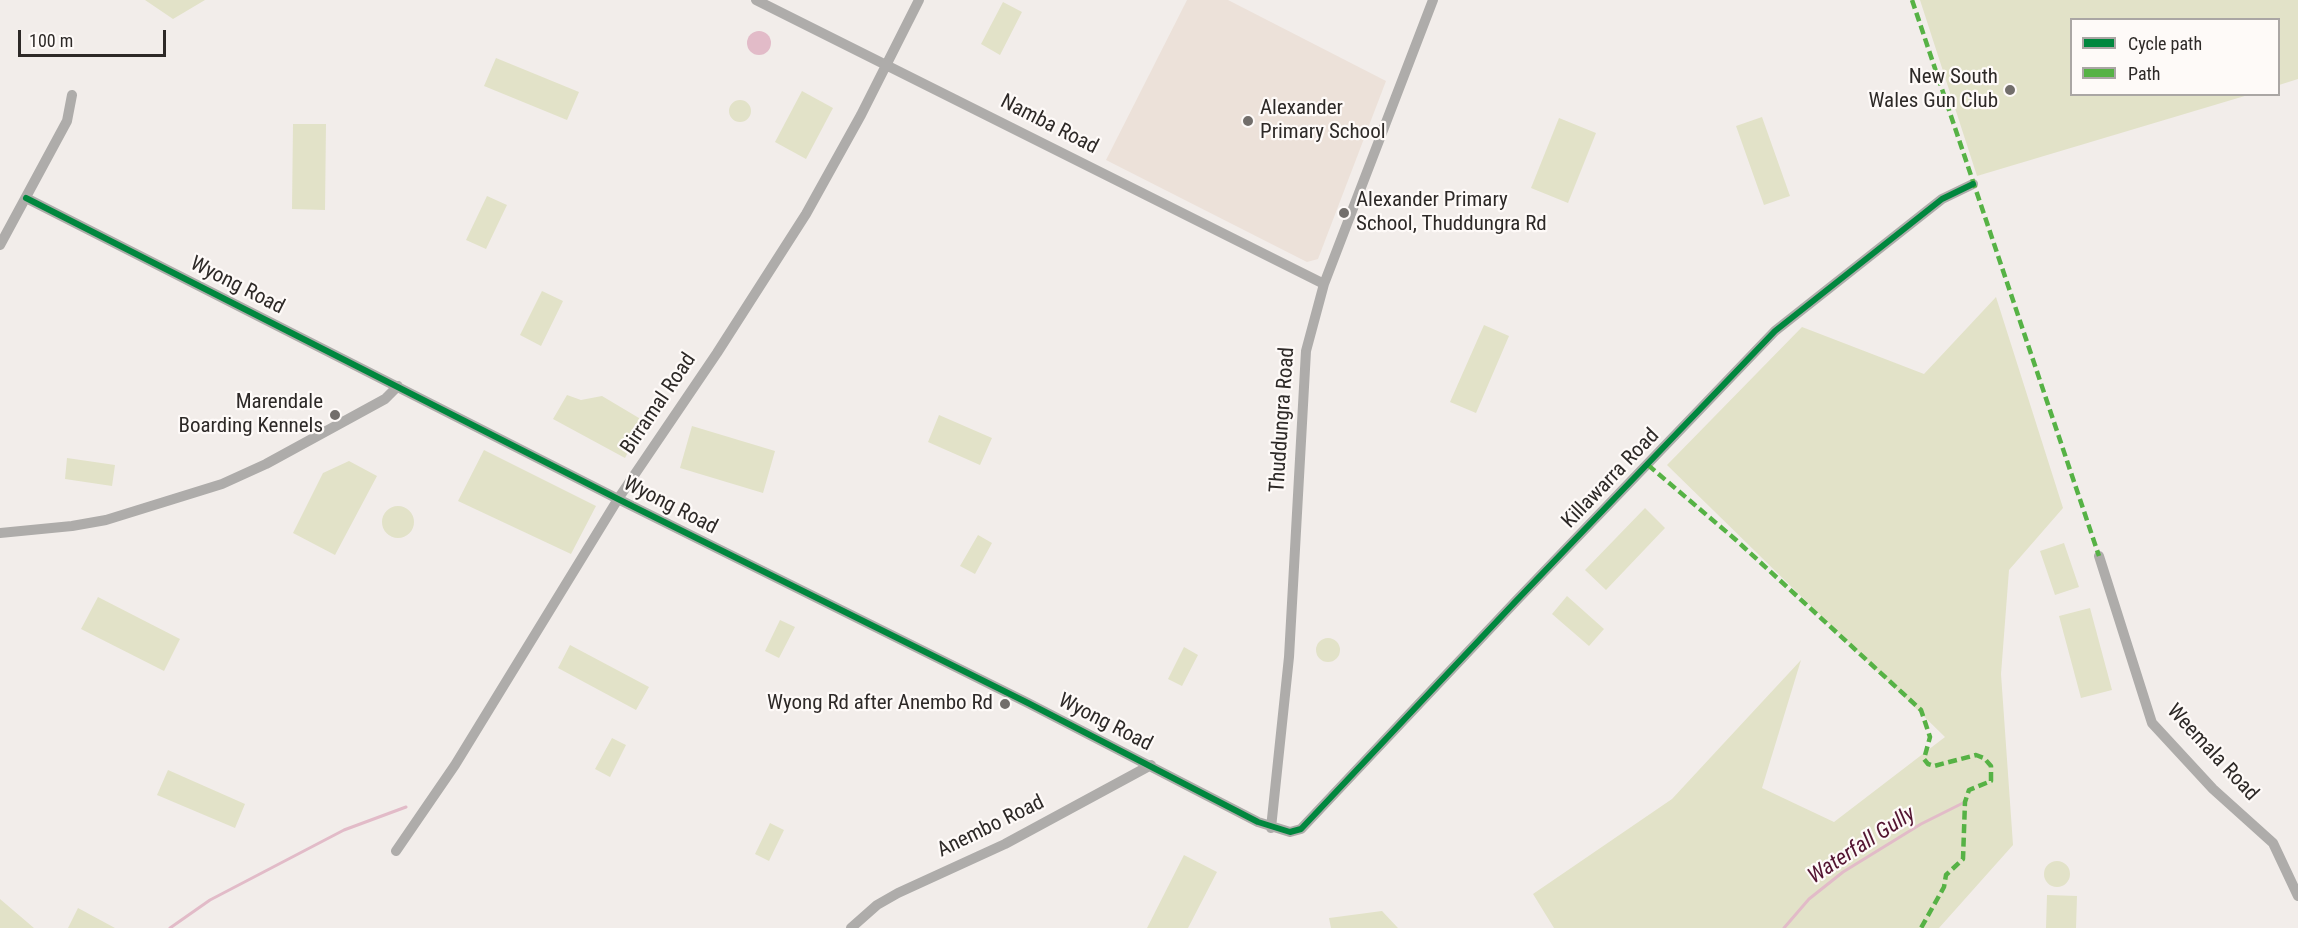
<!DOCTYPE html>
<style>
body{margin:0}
#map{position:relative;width:2298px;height:928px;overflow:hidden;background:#f2edea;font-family:"Roboto Condensed",sans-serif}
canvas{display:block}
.legend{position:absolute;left:2070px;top:18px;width:210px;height:78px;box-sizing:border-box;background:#fefaf8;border:2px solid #aaa6a4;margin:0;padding:8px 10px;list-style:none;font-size:18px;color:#2d2927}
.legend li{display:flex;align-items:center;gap:12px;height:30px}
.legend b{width:30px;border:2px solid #aaa6a4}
.scale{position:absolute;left:18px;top:30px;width:148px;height:27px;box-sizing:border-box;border:3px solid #2d2927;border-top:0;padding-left:8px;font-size:18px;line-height:21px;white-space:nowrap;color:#2d2927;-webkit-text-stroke:4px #fefaf8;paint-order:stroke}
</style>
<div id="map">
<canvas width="2298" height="928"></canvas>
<ul class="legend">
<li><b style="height:8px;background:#00873e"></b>Cycle path</li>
<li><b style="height:8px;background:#56b245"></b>Path</li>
</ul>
<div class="scale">100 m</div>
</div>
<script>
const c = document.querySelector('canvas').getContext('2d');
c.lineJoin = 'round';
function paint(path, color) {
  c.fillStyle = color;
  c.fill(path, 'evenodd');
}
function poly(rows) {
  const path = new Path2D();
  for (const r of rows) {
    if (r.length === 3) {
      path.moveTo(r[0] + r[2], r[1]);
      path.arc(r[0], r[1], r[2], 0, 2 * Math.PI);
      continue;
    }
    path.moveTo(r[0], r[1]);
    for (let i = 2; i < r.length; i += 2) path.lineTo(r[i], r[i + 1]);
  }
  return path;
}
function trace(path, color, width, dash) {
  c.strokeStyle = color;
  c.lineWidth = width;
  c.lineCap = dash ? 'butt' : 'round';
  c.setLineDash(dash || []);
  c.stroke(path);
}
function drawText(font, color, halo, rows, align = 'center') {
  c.font = font + ' "Roboto Condensed",sans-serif';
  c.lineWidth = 4.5;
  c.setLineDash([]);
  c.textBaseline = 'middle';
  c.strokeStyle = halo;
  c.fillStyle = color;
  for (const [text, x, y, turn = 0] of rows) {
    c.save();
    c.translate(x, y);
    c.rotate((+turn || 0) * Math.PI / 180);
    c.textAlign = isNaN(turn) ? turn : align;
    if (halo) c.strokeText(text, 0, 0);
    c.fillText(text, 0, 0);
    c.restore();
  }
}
const built = poly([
 [1187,0,1228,0,1386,81,1318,259,1307,262,1106,160]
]);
const green = poly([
 [145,0,205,0,173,19],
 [1920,0,2298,0,2298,79,2279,85,2278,20,2072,20,2072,94,2248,95,1977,176],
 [1003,2,1022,12,1000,55,981,44],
 [496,58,579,92,567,120,484,86],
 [802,91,833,108,806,159,775,142],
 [740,111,11],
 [1762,117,1790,196,1764,205,1736,126],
 [1559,118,1596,133,1568,203,1531,188],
 [293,124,326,124,325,210,292,209],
 [487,196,507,205,486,249,466,240],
 [542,291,563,301,541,346,520,335],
 [1996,297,2063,508,2009,570,2001,674,2013,845,1939,928,1554,928,1533,894,1672,799,1801,660,1762,788,1834,822,1945,737,1667,465,1802,327,1924,374],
 [1484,325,1509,336,1476,413,1450,402],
 [567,395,581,400,602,396,644,421,625,458,553,419],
 [939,415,992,438,980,465,928,442],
 [692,426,775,451,763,493,680,468],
 [484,450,596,506,571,554,458,501],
 [67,458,115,465,112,486,65,479],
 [349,461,377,476,335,555,293,533,323,473],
 [398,522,16],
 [1645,508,1665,528,1606,590,1585,570],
 [978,535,992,543,975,574,960,566],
 [2064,543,2079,587,2055,595,2040,551],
 [1567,596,1604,629,1589,646,1552,614],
 [98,597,180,639,164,671,81,629],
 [2090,608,2112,690,2081,698,2059,616],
 [780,620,795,627,779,658,765,651],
 [1328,650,12],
 [570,645,649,687,636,710,558,668],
 [1184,647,1198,655,1182,686,1168,679],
 [612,738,626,745,610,777,595,769],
 [168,770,245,804,235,828,157,795],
 [770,823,784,830,769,861,755,854],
 [1184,855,1217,872,1188,928,1147,928],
 [2057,874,13],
 [2047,895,2077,896,2076,928,2046,928],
 [0,899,34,928,0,928],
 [78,908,115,928,68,928],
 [1382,911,1398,928,1331,928,1329,918]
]);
const water = poly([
 [759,43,12]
]);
const stream = poly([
 [170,928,210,900,344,830,406,807],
 [1784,928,1809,899,1843,872,1921,824,1965,802]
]);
const street = poly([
 [756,0,1324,284],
 [26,198,618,499,1028,703,1258,822,1290,832,1301,829,1516,601,1775,331,1942,199,1973,184],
 [0,245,67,121,72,95],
 [0,533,72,526,106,520,222,484,266,464,385,399,398,386],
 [2099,556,2152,723,2213,789,2273,843,2298,896],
 [1271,828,1289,657,1306,351,1324,284,1433,0],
 [396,851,455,765,618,499,717,353,806,214,861,115,919,0],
 [851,928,877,905,898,893,1005,844,1151,765]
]);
const quiet = poly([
 [1912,0,2099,556],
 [1648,465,1736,540,1921,710,1930,737,1924,759,1928,764,1934,766,1976,755,1984,758,1991,766,1991,781,1969,790,1965,802,1963,859,1946,875,1944,887,1921,928]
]);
const cycleway = poly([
 [26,198,618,499,1028,703,1258,822,1290,832,1301,829,1516,601,1775,331,1942,199,1973,184]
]);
const markers = [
 [2010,90,6,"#726e6b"],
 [1248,121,6,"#726e6b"],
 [1344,213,6,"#726e6b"],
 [335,415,6,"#726e6b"],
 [1005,704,6,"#726e6b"]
];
const poiNames = [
 ["New South",1998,78],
 ["Wales Gun Club",1998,102],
 ["Alexander",1260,109,"left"],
 ["Primary School",1260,133,"left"],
 ["Alexander Primary",1356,201,"left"],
 ["School, Thuddungra Rd",1356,225,"left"],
 ["Marendale",323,403],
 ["Boarding Kennels",323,427],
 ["Wyong Rd after Anembo Rd",993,704]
];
const streetNames = [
 ["Namba Road",1049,125,27],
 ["Wyong Road",237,286,27],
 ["Birramal Road",659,404,-56],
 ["Thuddungra Road",1283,420,-86],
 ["Killawarra Road",1611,479,-46],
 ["Wyong Road",670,506,27],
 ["Wyong Road",1105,723,27],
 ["Weemala Road",2212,753,47],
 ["Anembo Road",991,827,-26]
];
const waterNames = [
 ["Waterfall Gully",1862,846,-33]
];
paint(built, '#ece1d9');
paint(green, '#e2e2c8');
paint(water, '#e2bbc8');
trace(stream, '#e2bbc8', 3);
trace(street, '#aeacaa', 10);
trace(quiet, '#56b245', 4.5, [9, 4.5]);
trace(cycleway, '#00873e', 6);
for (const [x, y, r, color] of markers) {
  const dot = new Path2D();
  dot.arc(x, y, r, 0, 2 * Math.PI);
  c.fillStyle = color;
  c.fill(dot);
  trace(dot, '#fefaf8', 2);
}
drawText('21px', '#2d2927', '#fefaf8', poiNames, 'right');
drawText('21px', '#2d2927', '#fefaf8', streetNames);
drawText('italic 22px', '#531431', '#fefaf8', waterNames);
</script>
